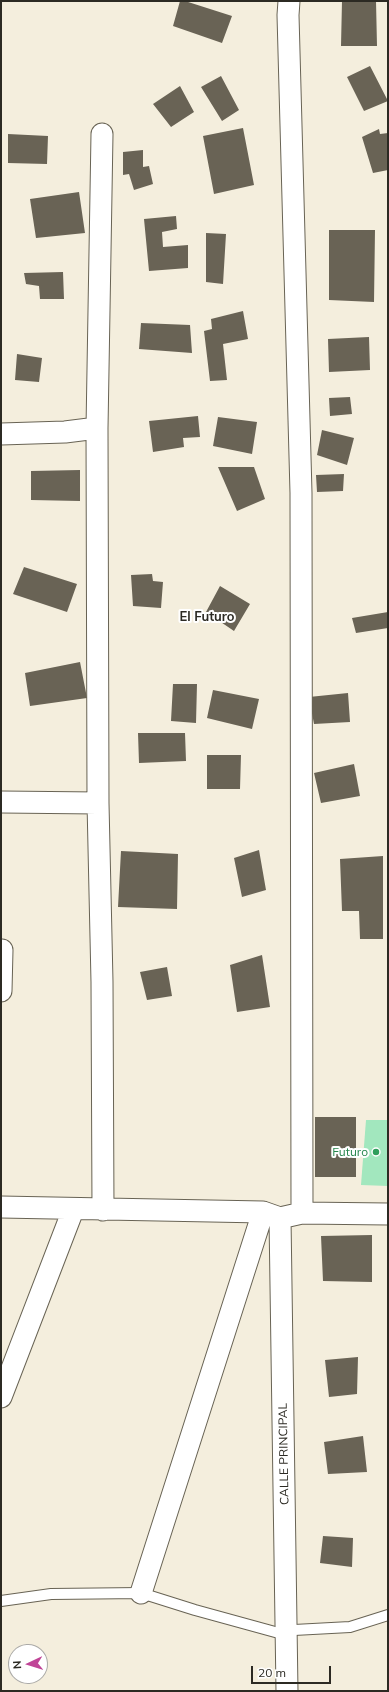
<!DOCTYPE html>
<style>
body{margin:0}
#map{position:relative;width:389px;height:1692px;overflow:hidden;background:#f4eedd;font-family:Mulish,sans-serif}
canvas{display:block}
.frame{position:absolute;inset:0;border:2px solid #2c2a23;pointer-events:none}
.north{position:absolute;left:8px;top:1644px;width:40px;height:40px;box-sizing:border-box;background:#fff;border:1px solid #abaaa7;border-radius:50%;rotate:266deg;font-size:11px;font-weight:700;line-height:16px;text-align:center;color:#2c2a23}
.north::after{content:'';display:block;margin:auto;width:14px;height:18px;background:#c04597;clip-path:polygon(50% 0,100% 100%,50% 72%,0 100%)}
.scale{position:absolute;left:251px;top:1666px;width:80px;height:18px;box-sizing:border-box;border:2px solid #2c2a23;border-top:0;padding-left:5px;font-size:12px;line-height:14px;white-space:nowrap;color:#2c2a23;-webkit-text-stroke:3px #fff;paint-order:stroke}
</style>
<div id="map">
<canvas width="389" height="1692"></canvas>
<div class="frame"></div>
<div class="north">N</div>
<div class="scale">20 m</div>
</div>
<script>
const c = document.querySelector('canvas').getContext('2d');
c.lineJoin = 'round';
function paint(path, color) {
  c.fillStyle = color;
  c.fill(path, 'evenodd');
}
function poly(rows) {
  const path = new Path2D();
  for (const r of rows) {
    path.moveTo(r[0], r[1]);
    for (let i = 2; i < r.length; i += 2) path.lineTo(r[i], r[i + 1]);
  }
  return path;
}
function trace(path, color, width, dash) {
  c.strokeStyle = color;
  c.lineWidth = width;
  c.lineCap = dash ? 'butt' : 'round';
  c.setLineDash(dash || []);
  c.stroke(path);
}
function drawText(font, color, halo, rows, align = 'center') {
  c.font = font + ' Mulish,sans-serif';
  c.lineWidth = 4;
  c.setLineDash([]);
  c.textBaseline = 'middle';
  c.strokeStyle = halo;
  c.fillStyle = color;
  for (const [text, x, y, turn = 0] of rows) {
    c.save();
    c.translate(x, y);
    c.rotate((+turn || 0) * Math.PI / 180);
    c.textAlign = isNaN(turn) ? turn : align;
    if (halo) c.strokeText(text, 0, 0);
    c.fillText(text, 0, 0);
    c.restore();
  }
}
const green = poly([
 [366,1120,388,1120,388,1186,361,1185]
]);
const building = poly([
 [180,1,185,1,232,16,222,43,173,26],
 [342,1,376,1,377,46,341,46],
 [370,66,388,101,364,111,347,77],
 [221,76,239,110,222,121,201,87],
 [180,86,194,112,171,127,153,104],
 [243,128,254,185,214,194,203,136],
 [379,129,380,134,388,133,388,170,373,173,362,137],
 [8,134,48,136,47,164,8,163],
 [143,150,143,167,149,166,153,184,134,190,129,174,123,175,123,152],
 [79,192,85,233,36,238,30,199],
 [176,216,177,229,162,232,163,247,188,245,188,268,149,271,144,219],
 [329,230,375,230,374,302,329,300],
 [206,233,226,234,223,284,206,282],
 [63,272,64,299,40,299,39,286,26,284,24,273],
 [243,311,248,339,223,344,227,380,210,381,204,331,212,329,211,319],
 [141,323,190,325,192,353,139,349],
 [369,337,370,370,329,372,328,339],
 [17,354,42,358,39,382,15,380],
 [350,397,352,414,330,416,329,398],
 [198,416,200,437,183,438,184,447,153,452,149,421],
 [218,417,257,422,252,454,213,446],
 [322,430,354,438,347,465,317,455],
 [218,467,254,467,265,499,237,511],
 [80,470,80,501,31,500,31,471],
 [344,474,343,491,317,492,316,475],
 [24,567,77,584,67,612,13,594],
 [152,574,153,581,163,582,161,608,133,606,131,575],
 [220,586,250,604,234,631,206,612],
 [388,612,388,628,356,633,352,618],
 [80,662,87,698,30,706,25,673],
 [173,684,197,684,196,723,171,721],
 [213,690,259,699,252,729,207,718],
 [348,693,350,722,314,724,309,697],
 [138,733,185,733,186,761,139,763],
 [207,755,241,755,240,789,207,789],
 [354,764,360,796,321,803,314,773],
 [259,850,266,890,242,897,234,858],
 [121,851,178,854,177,909,118,907],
 [383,856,383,939,360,939,359,911,342,911,340,859],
 [262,955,270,1007,237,1012,230,965],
 [167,967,172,996,147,1000,140,972],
 [315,1117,356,1117,356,1177,315,1177],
 [372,1235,372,1282,323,1281,321,1236],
 [358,1357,357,1394,329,1397,325,1360],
 [363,1436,367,1472,328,1474,324,1442],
 [323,1536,353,1538,352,1567,320,1563]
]);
const lane = poly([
 [1,1601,51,1594,141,1593,195,1610,286,1635,294,1630,350,1627,388,1615]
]);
const street = poly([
 [289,1,288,15,301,493,302,1213],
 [102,134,97,428,98,803,102,982,103,1210],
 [1,434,65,432,97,428],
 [1,802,98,803],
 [1,991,2,950],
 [1,1207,263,1212,280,1218,302,1213,388,1214],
 [280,1218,287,1691],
 [1,1397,73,1210],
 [141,1593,263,1212]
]);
const markers = [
 [376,1152,4,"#2e9e5b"]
];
const leisureNames = [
 ["Futuro",368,1152]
];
const streetNames = [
 ["CALLE PRINCIPAL",284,1454,-91]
];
const neighbourhoodNames = [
 ["El Futuro",207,617]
];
paint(green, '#a2e7be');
paint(building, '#696355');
trace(lane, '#686354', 12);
trace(street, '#686354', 23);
trace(lane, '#fff', 10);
trace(street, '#fff', 21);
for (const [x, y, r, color] of markers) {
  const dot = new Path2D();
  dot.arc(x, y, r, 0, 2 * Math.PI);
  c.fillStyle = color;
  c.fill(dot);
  trace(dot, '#fff', 1.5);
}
drawText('12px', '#27864d', '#fff', leisureNames, 'right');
drawText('12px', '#2c2a23', '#fff', streetNames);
drawText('bold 13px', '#2c2a23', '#fff', neighbourhoodNames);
</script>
